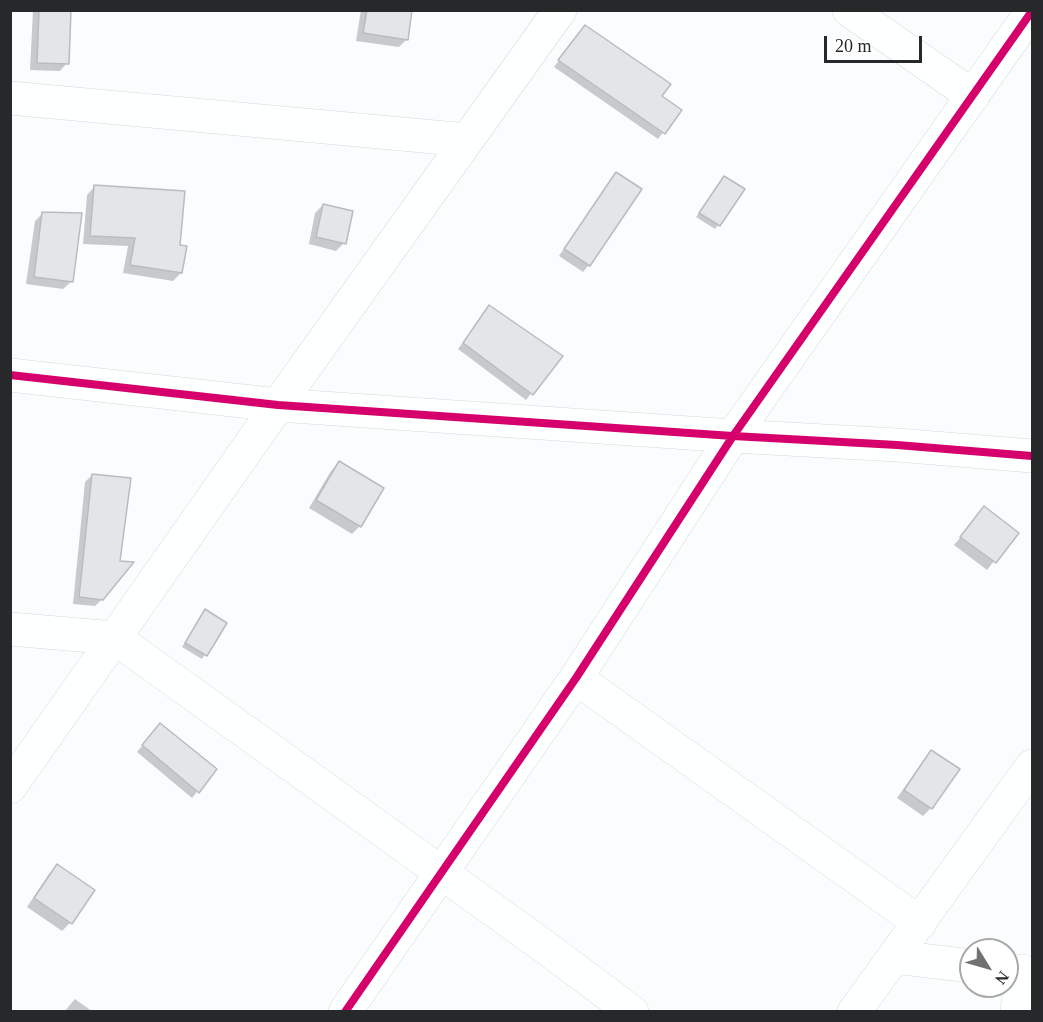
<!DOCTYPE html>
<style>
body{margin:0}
#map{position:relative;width:1043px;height:1022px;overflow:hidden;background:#fbfcfd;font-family:Georgia,serif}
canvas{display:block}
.frame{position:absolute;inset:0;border:12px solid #26282a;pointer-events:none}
.north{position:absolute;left:959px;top:938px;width:60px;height:60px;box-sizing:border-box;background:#fff;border:2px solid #a8a9aa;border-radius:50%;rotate:127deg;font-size:16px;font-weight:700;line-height:24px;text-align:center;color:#26282a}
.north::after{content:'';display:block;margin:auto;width:21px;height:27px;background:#717274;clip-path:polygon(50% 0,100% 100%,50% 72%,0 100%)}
.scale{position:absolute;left:824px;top:36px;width:98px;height:27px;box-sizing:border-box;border:3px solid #26282a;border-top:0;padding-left:8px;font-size:18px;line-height:21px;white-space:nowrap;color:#26282a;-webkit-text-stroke:4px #fff;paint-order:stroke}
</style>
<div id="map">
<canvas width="1043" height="1022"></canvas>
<div class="frame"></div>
<div class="north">N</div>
<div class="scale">20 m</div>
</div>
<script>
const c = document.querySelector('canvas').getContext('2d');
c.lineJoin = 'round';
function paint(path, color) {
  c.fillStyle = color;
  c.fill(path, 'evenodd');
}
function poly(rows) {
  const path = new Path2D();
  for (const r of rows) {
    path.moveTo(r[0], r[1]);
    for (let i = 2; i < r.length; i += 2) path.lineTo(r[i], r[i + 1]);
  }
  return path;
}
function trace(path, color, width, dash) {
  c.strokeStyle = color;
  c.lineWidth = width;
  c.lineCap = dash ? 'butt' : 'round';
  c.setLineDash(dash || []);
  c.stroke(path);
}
const shadow = poly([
 [33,10,69,10,67,63,60,71,30,70],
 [361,10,411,10,407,39,399,47,356,41],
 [580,32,680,110,658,139,554,67],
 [617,174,589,265,583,272,559,256,610,180],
 [721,181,743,190,715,229,696,217],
 [95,186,178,246,181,273,173,281,123,273,128,246,83,244,87,195],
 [323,205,344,243,336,251,309,244,315,213],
 [43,213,72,281,63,289,26,284,35,221],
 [489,307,561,356,526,400,458,349],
 [339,463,360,526,352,534,309,508,331,471],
 [92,475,102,599,95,606,73,604,85,482],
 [984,508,1017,533,987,570,954,545],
 [205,611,225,623,202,659,182,647],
 [154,731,215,770,192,798,137,752],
 [932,752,931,808,923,816,897,798,924,760],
 [57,866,93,890,70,923,62,931,27,907,49,874],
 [75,999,93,1012,64,1012]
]);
const building = poly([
 [39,10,71,10,69,64,37,63,39,10],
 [367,10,412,10,408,40,363,33,367,10],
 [585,25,671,84,662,96,682,110,665,134,558,60,585,25],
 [616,172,642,189,590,266,564,249,616,172],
 [724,176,745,189,720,226,699,213,724,176],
 [94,185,185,191,180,245,187,246,182,273,130,265,135,238,90,236,94,185],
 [323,204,353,211,346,244,316,237,323,204],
 [42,212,82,213,73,282,34,277,42,212],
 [489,305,563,356,533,395,463,343,489,305],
 [339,461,384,488,361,527,316,500,339,461],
 [92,474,131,478,120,561,134,562,103,600,79,597,92,474],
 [984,506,1019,533,996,563,960,537,984,506],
 [205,609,227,623,207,656,185,643,205,609],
 [160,723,217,769,199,793,142,745,160,723],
 [931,750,960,769,932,809,904,790,931,750],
 [57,864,95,890,72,924,34,898,57,864]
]);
const minor = poly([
 [849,10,973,96],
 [10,98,467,140],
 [10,375,278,405,733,436,897,445,1032,456],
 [10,629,115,638,545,947,632,1012],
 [576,678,920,923],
 [10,787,278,405,560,10],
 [895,957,971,966],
 [345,1012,576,678,733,436,1032,11],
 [854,1012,1032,766],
 [1017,1012,1022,971]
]);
const cycleway = poly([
 [10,375,278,405,733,436,897,445,1032,456],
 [345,1012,576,678,733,436,1032,11]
]);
paint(shadow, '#0003');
paint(building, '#e4e5e7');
trace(building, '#babbbd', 1.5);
trace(minor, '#d6d8d9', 34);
trace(minor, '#feffff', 33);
trace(cycleway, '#d6006c', 8);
</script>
